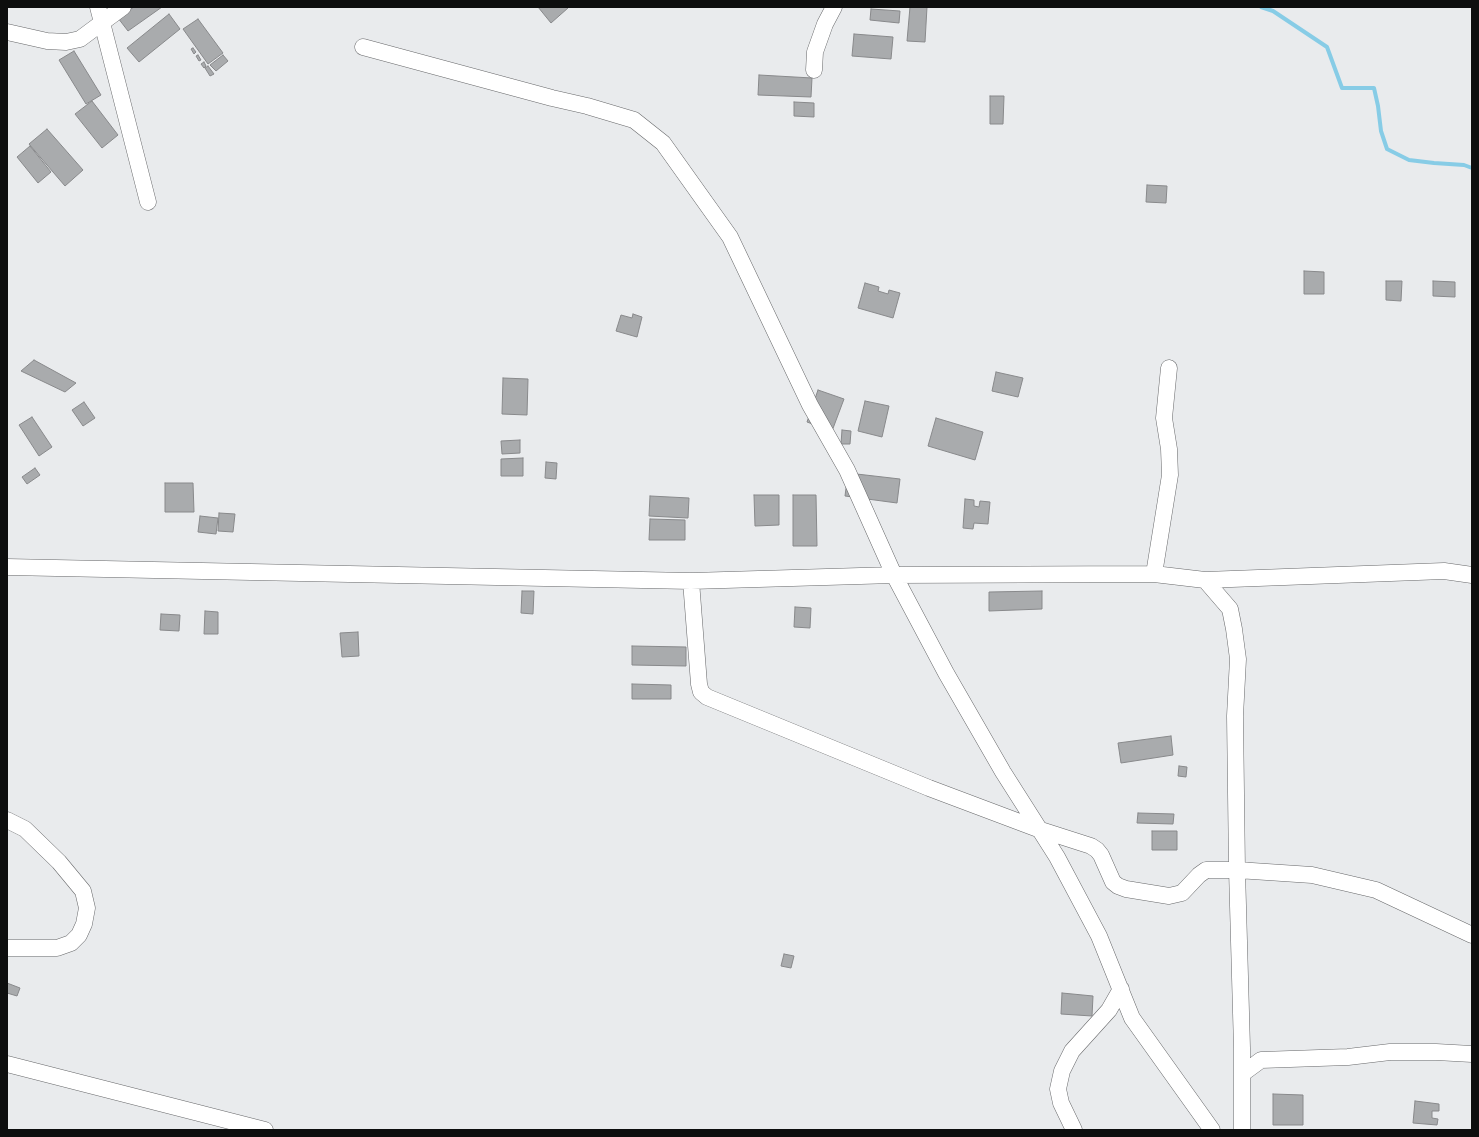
<!DOCTYPE html>
<style>
body{margin:0}
#map{position:relative;width:1479px;height:1137px;overflow:hidden;background:#e9ebed;font-family:Spectral,serif}
canvas{display:block}
.frame{position:absolute;inset:0;border:8px solid #0d0e0e;pointer-events:none}
</style>
<div id="map">
<canvas width="1479" height="1137"></canvas>
<div class="frame"></div>
</div>
<script>
const c = document.querySelector('canvas').getContext('2d');
c.lineJoin = 'round';
function poly(rows) {
  const path = new Path2D();
  for (const r of rows) {
    path.moveTo(r[0], r[1]);
    for (let i = 2; i < r.length; i += 2) path.lineTo(r[i], r[i + 1]);
  }
  return path;
}
function trace(path, color, width, dash) {
  c.strokeStyle = color;
  c.lineWidth = width;
  c.lineCap = dash ? 'butt' : 'round';
  c.setLineDash(dash || []);
  c.stroke(path);
}
function paint(path, color) {
  c.fillStyle = color;
  c.fill(path, 'evenodd');
}
const stream = poly([
 [1261,7,1273,11,1327,47,1342,88,1374,88,1378,106,1381,131,1387,149,1409,160,1434,163,1464,165,1472,168]
]);
const building = poly([
 [134,7,162,7,128,31,118,18,134,7],
 [538,7,567,7,568,8,551,23,538,7],
 [910,7,927,7,925,42,907,41,910,7],
 [871,9,900,11,899,23,870,20,871,9],
 [169,14,180,29,139,62,127,48,169,14],
 [198,19,223,53,208,64,183,29,198,19],
 [854,34,893,37,891,59,852,56,854,34],
 [193,48,196,52,194,54,191,49,193,48],
 [74,51,101,95,86,104,59,60,74,51],
 [198,55,201,60,199,61,196,56,198,55],
 [223,55,228,61,216,71,210,65,223,55],
 [204,62,206,66,204,68,201,64,204,62],
 [208,66,214,74,210,76,205,68,208,66],
 [759,75,812,78,811,97,758,95,759,75],
 [990,96,1004,96,1003,124,990,124,990,96],
 [92,101,118,135,102,148,75,114,92,101],
 [794,102,814,103,814,117,794,116,794,102],
 [47,129,83,170,65,186,29,144,47,129],
 [30,146,51,172,38,183,17,157,30,146],
 [1147,185,1167,186,1166,203,1146,202,1147,185],
 [1304,271,1324,272,1324,294,1304,294,1304,271],
 [1386,281,1402,281,1401,301,1386,300,1386,281],
 [1433,281,1455,282,1455,297,1433,296,1433,281],
 [865,283,879,287,878,291,888,294,889,290,900,293,893,318,858,308,865,283],
 [633,314,642,317,637,337,616,331,621,315,632,318,633,314],
 [34,360,76,383,65,392,21,371,34,360],
 [996,372,1023,378,1018,397,992,391,996,372],
 [503,378,528,379,527,415,502,414,503,378],
 [818,390,844,399,832,431,807,422,818,390],
 [865,401,889,406,882,437,858,431,865,401],
 [84,402,95,418,83,426,72,410,84,402],
 [32,417,52,447,39,456,19,425,32,417],
 [936,418,983,432,975,460,928,446,936,418],
 [842,430,851,431,850,444,841,444,842,430],
 [520,440,520,453,502,454,501,441,520,440],
 [523,458,523,476,501,476,501,459,523,458],
 [546,462,557,463,556,479,545,478,546,462],
 [35,468,40,475,27,484,22,477,35,468],
 [848,473,900,479,897,503,845,496,848,473],
 [165,483,193,483,194,512,165,512,165,483],
 [754,495,779,495,779,525,755,526,754,495],
 [793,495,816,495,817,546,793,546,793,495],
 [650,496,689,498,688,518,649,516,650,496],
 [965,499,974,500,974,506,979,507,980,501,990,502,988,524,974,523,973,529,963,528,965,499],
 [219,513,235,514,233,532,218,531,219,513],
 [200,516,218,518,216,534,198,532,200,516],
 [650,519,685,520,685,540,649,540,650,519],
 [522,591,534,591,533,614,521,613,522,591],
 [1042,591,1042,609,989,611,989,592,1042,591],
 [795,607,811,608,810,628,794,627,795,607],
 [205,611,218,612,218,634,204,634,205,611],
 [161,614,180,615,179,631,160,630,161,614],
 [358,632,359,656,342,657,340,633,358,632],
 [632,646,686,647,686,666,632,665,632,646],
 [632,684,671,685,671,699,632,699,632,684],
 [1171,736,1173,755,1121,763,1118,743,1171,736],
 [1179,766,1187,767,1186,777,1178,776,1179,766],
 [1138,813,1174,814,1173,824,1137,823,1138,813],
 [1152,831,1177,831,1177,850,1152,850,1152,831],
 [784,954,794,956,791,968,781,966,784,954],
 [7,983,20,988,17,996,7,993,7,983],
 [1062,993,1093,996,1092,1016,1061,1014,1062,993],
 [1273,1094,1303,1095,1303,1125,1273,1125,1273,1094],
 [1415,1101,1439,1104,1439,1111,1432,1111,1432,1118,1438,1119,1437,1125,1413,1123,1415,1101]
]);
const minor = poly([
 [98,7,148,202],
 [7,32,47,41,66,42,80,39,123,7],
 [363,47,552,98,587,106,634,120,663,143,730,237,810,405,847,470,894,575,946,673,1003,772,1057,857,1099,936,1132,1018,1212,1130],
 [814,70,815,52,825,24,834,7],
 [7,567,691,581,894,575,1154,574,1205,580,1444,571,1472,575],
 [1154,574,1170,475,1169,449,1164,418,1169,368],
 [1205,580,1230,609,1234,629,1238,659,1235,716,1237,870,1242,1048,1242,1130],
 [691,581,699,684,701,692,707,697,929,788,1038,829,1091,846,1097,850,1101,855,1113,882,1118,886,1126,889,1169,896,1182,893,1199,875,1206,870,1237,870,1312,875,1376,890,1472,935],
 [7,820,25,829,59,862,83,891,87,908,84,924,79,935,71,943,57,948,7,948],
 [7,1064,265,1130],
 [1242,1074,1261,1060,1348,1057,1390,1052,1436,1052,1472,1054],
 [1074,1130,1061,1103,1058,1089,1062,1071,1072,1051,1109,1010,1121,989]
]);
trace(stream, '#87cce6', 4);
paint(building, '#a9abad');
trace(building, '#88898b', 1);
trace(minor, '#67686a', 17);
trace(minor, '#fff', 16);
</script>
